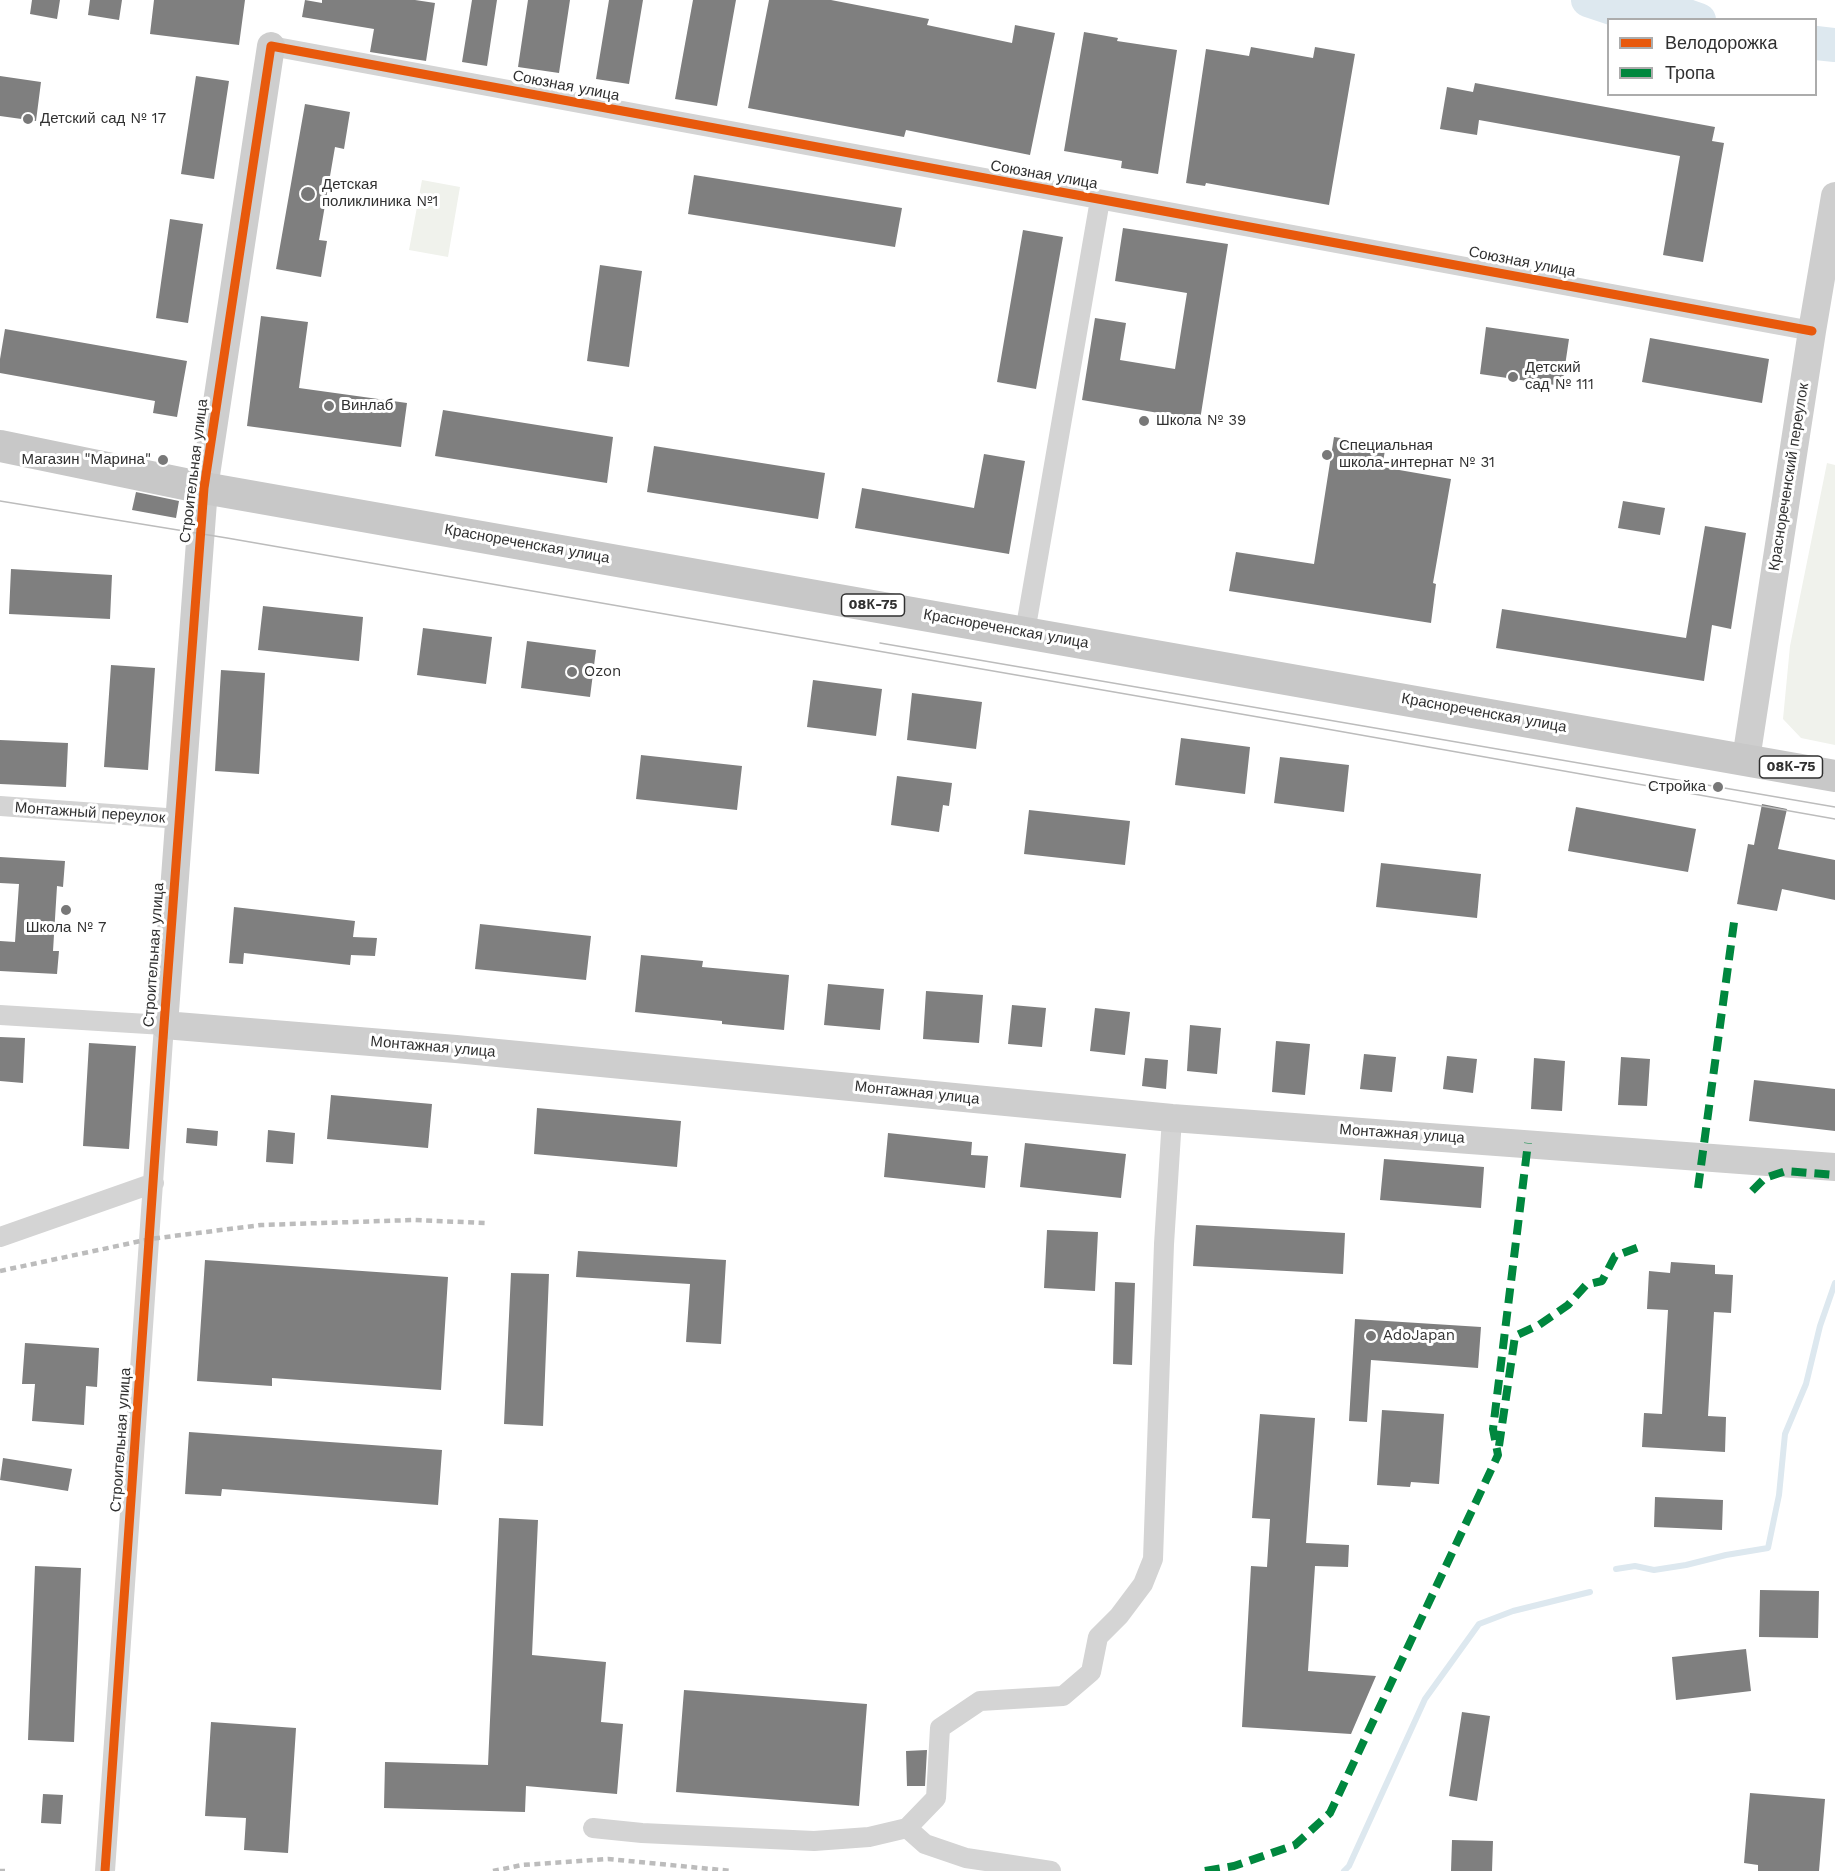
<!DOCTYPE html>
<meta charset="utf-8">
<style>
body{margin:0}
#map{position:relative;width:1835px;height:1871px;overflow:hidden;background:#fff;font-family:"Work Sans",sans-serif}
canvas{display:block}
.legend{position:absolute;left:1607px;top:18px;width:210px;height:78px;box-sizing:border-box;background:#fff;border:2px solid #acacac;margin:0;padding:8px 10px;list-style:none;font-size:18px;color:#303030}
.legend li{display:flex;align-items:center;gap:12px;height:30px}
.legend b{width:30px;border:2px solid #acacac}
</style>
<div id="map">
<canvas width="1835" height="1871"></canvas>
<ul class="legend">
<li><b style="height:8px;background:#e8590c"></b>Велодорожка</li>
<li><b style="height:8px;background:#00873e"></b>Тропа</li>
</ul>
</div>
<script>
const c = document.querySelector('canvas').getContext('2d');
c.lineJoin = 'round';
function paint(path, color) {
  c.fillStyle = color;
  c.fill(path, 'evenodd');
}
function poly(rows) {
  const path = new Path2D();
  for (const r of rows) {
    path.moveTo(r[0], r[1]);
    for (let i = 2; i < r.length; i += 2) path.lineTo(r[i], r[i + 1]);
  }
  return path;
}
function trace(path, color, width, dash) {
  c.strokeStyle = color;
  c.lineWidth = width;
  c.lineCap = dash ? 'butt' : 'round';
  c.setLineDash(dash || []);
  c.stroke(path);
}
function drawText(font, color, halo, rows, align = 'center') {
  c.font = font + ' "Work Sans",sans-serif';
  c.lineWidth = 6;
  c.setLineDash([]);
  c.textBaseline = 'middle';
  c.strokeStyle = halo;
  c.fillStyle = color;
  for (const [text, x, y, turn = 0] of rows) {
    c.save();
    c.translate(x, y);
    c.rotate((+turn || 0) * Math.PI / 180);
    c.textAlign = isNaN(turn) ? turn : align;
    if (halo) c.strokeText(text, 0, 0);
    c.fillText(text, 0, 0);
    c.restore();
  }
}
const green = poly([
 [422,180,460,187,448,257,409,250],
 [1827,463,1835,465,1835,745,1801,738,1783,719,1790,646]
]);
const stream = poly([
 [1616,1569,1635,1566,1654,1570,1686,1565,1726,1555,1768,1548,1779,1495,1785,1434,1806,1384,1820,1326,1835,1283],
 [1344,1871,1349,1866,1425,1699,1479,1624,1513,1611,1590,1592]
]);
const river = poly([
 [1588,0,1624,12,1664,8,1699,20],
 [1816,43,1835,45]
]);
const building = poly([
 [32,0,60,0,57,19,30,14],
 [90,0,122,0,119,20,88,15],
 [154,0,245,0,239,45,150,34],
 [305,0,322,3,322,0,415,0,435,3,426,61,370,52,374,29,302,17],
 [472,0,497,0,487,66,462,62],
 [528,0,570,0,559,73,518,67],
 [609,0,643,0,629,84,596,79],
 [693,0,736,0,717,106,675,99],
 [769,0,831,0,929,19,927,25,1012,43,1015,25,1055,33,1030,155,906,130,904,137,748,108],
 [1084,32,1118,38,1117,41,1177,50,1158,174,1121,168,1122,161,1064,151],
 [1251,47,1313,58,1315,47,1355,54,1329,205,1206,183,1205,186,1186,183,1206,49,1249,56],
 [0,76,41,82,36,121,0,116],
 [196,76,229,81,214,179,181,174],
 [1475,83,1715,127,1712,141,1724,143,1703,262,1663,255,1680,156,1479,120,1477,135,1440,129,1447,87,1473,92],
 [305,104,350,112,344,149,335,147,319,240,327,241,321,277,276,269],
 [694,175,902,208,895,247,688,214],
 [170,219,203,224,188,323,156,318],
 [1123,228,1228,244,1200,420,1082,400,1095,318,1126,323,1120,360,1175,369,1187,293,1115,281],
 [1023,230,1063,237,1036,389,997,382],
 [600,265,642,271,629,367,587,361],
 [261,316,308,322,299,388,407,403,401,447,247,426],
 [1486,327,1569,339,1562,386,1480,374],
 [5,329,187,361,177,417,153,413,155,401,0,373,0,359],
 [1650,338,1769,359,1762,403,1642,382],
 [443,410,613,437,607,483,435,456],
 [1334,437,1386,445,1382,467,1451,479,1433,583,1436,584,1431,623,1229,591,1236,552,1314,564],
 [654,446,825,473,818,519,647,492],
 [984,454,1025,461,1009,554,855,528,862,488,974,508],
 [136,492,179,501,176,518,132,510],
 [1623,501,1665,508,1660,535,1618,528],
 [1705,526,1746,533,1731,629,1712,625,1704,681,1496,648,1502,609,1686,638],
 [11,569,112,575,110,619,9,614],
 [263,606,363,617,359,661,258,650],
 [423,628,492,637,486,684,417,675],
 [527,641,596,650,590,697,521,688],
 [111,665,155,668,148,770,104,767],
 [221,670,265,673,259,774,215,771],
 [813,680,882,689,876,736,807,727],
 [912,693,982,702,976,749,907,740],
 [1181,738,1250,747,1245,794,1175,785],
 [0,740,68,743,66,787,0,784],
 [641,755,742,766,737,810,636,799],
 [1280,757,1349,765,1344,812,1274,803],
 [897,776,952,783,949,806,943,805,939,832,891,825],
 [1762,804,1787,809,1778,849,1835,860,1835,900,1782,889,1777,911,1737,904,1748,844,1754,845],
 [1576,807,1696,829,1688,872,1568,851],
 [1029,810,1130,821,1125,865,1024,854],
 [0,857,65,861,63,887,57,886,53,951,59,951,57,974,0,971,0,941,15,942,19,884,0,883],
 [1381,863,1481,874,1477,918,1376,907],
 [234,907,355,921,353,937,377,938,375,956,351,955,350,965,244,953,243,964,229,963],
 [480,924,591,936,586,980,475,969],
 [641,955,703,961,702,967,789,975,784,1030,722,1024,722,1021,635,1012],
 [828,984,884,989,880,1030,824,1025],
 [926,991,983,995,979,1043,923,1039],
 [1012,1005,1046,1008,1042,1047,1008,1044],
 [1095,1008,1130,1012,1125,1055,1090,1051],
 [1190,1025,1221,1028,1217,1074,1187,1071],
 [0,1037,25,1038,23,1083,0,1081],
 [1276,1041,1310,1044,1305,1095,1272,1092],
 [89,1043,136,1046,129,1149,83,1146],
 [1364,1054,1396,1057,1392,1092,1360,1089],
 [1447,1056,1477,1059,1473,1093,1443,1089],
 [1621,1057,1650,1059,1647,1106,1618,1105],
 [1145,1058,1168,1060,1166,1089,1142,1086],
 [1534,1058,1565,1061,1562,1111,1531,1109],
 [1754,1080,1835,1089,1835,1131,1749,1121],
 [331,1095,432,1104,428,1148,327,1139],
 [537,1108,681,1121,677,1167,534,1154],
 [187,1128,218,1131,217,1146,186,1143],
 [268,1130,295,1133,293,1164,266,1162],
 [888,1133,972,1142,971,1155,988,1156,985,1188,884,1177],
 [1025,1143,1126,1154,1121,1198,1020,1187],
 [1384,1159,1484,1167,1481,1208,1380,1200],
 [1196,1225,1345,1233,1343,1274,1193,1266],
 [1047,1230,1098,1232,1095,1291,1044,1288],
 [578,1251,726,1260,721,1344,686,1342,690,1284,576,1277],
 [205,1260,448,1277,441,1390,272,1378,272,1386,197,1381],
 [1671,1262,1715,1265,1715,1274,1733,1275,1731,1313,1714,1312,1708,1416,1726,1417,1725,1452,1642,1447,1644,1413,1662,1414,1668,1310,1647,1309,1649,1271,1670,1273],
 [511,1273,549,1274,543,1426,504,1424],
 [1115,1282,1135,1283,1132,1365,1113,1364],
 [1355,1319,1481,1327,1478,1368,1371,1360,1367,1422,1349,1421],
 [25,1343,99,1348,97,1387,86,1386,84,1425,32,1421,35,1384,22,1384],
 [1382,1410,1444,1414,1439,1484,1411,1482,1410,1487,1377,1485],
 [1260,1414,1315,1418,1306,1543,1349,1545,1348,1567,1315,1566,1308,1671,1376,1676,1351,1734,1242,1727,1251,1566,1267,1567,1270,1519,1252,1518],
 [189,1432,442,1450,438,1505,222,1489,221,1496,185,1494],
 [3,1458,72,1469,68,1491,0,1480],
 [1655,1497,1723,1500,1722,1530,1654,1527],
 [499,1518,538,1520,532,1655,606,1662,601,1722,623,1724,617,1794,526,1786,525,1812,384,1808,385,1762,488,1765],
 [35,1566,81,1568,74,1742,28,1740],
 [1760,1590,1819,1591,1818,1638,1759,1637],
 [1746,1649,1751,1691,1676,1700,1672,1657],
 [684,1690,867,1704,859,1806,676,1792],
 [1462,1712,1490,1716,1477,1801,1449,1796],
 [211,1722,296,1728,288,1853,244,1850,246,1818,205,1816],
 [927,1750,925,1786,907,1786,906,1751],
 [1750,1793,1825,1799,1819,1871,1758,1871,1758,1865,1744,1863],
 [43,1794,63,1795,61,1824,41,1823],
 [1452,1840,1493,1841,1492,1871,1451,1871]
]);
const street = poly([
 [271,46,1812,331],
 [1025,632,1100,200],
 [0,806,180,819],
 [0,1015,164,1025,105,1871],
 [0,1237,154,1183],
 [593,1828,642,1833,814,1841,869,1837,907,1828,925,1844,966,1858,1051,1871],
 [907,1828,936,1798,940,1728,980,1701,1063,1696,1091,1672,1098,1637,1119,1616,1143,1584,1153,1559,1164,1244,1172,1118]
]);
const secondary = poly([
 [271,46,204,488,164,1025,456,1049,1172,1118,1835,1167],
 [1746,759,1812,331,1835,196]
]);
const primary = poly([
 [0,446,204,488,1835,776]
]);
const tram = poly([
 [0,501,227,538,1310,726,1835,819],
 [880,643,1835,807]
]);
const rail = poly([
 [0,1271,150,1239,261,1225,413,1220,486,1223],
 [0,1871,5,1871],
 [493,1871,522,1865,608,1859,732,1871]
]);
const quiet = poly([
 [1698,1188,1735,915],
 [1752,1191,1765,1178,1786,1171,1835,1175],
 [1499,1446,1515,1336,1539,1325,1568,1305,1586,1285,1602,1281,1615,1256,1639,1247],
 [1205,1871,1234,1866,1295,1845,1330,1813,1498,1455,1493,1429,1528,1143]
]);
const cycleway = poly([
 [105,1871,164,1025,204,488,271,46,1812,331]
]);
const markers = [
 [28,119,6,"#787878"],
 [308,194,8,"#787878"],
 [1513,377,6,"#787878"],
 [329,406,6,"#787878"],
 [1144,421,6,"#787878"],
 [1327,455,6,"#787878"],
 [163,460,6,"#787878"],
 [572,672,6,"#787878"],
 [1718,787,6,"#787878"],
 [66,910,6,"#787878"],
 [1371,1336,6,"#787878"]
];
const shields = [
 [873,605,63],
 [1791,767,63]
];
const shieldNames = [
 ["08К-75",873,605],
 ["08К-75",1791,767]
];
const streetNames = [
 ["Союзная улица",566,86,11],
 ["Союзная улица",1044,175,10],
 ["Союзная улица",1522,262,11],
 ["Строительная улица",194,471,-83],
 ["Краснореченский переулок",1789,477,-81],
 ["Краснореченская улица",527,544,10],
 ["Краснореченская улица",1006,629,10],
 ["Краснореченская улица",1484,713,10],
 ["Монтажный переулок",90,813,4],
 ["Строительная улица",154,955,-86],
 ["Монтажная улица",433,1047,5],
 ["Монтажная улица",917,1093,6],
 ["Монтажная улица",1402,1134,4],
 ["Строительная улица",121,1440,-86]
];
const poiNames = [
 ["Детский сад № 17",40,119],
 ["Детская",322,185],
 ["поликлиника №1",322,202],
 ["Детский",1525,368],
 ["сад № 111",1525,385],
 ["Винлаб",341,406],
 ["Школа № 39",1156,421],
 ["Специальная",1339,446],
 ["школа-интернат № 31",1339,463],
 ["Магазин \"Марина\"",151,460,"right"],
 ["Ozon",584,672],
 ["Стройка",1706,787,"right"],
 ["Школа № 7",66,928,"center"],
 ["AdoJapan",1383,1336]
];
paint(green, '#f0f2ec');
trace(stream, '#dde8ef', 6);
trace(river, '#dde8ef', 34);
paint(building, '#7f7f7f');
trace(street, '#d4d4d4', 20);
trace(secondary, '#cecece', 28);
trace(primary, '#c8c8c8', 32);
trace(tram, '#bcbcbc', 1.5);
trace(rail, '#bcbcbc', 4.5, [6, 4.5]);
trace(quiet, '#00873e', 8, [15, 8]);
trace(cycleway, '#e8590c', 9);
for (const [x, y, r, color] of markers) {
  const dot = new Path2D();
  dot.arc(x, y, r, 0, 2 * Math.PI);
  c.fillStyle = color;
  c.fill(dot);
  trace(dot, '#fff', 2);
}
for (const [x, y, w] of shields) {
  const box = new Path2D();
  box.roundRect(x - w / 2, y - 11, w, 22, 4.5);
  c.fillStyle = '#fff';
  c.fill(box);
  trace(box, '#303030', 1.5);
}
drawText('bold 14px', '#303030', null, shieldNames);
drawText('15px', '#303030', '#fff', streetNames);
drawText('15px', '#303030', '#fff', poiNames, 'left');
</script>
